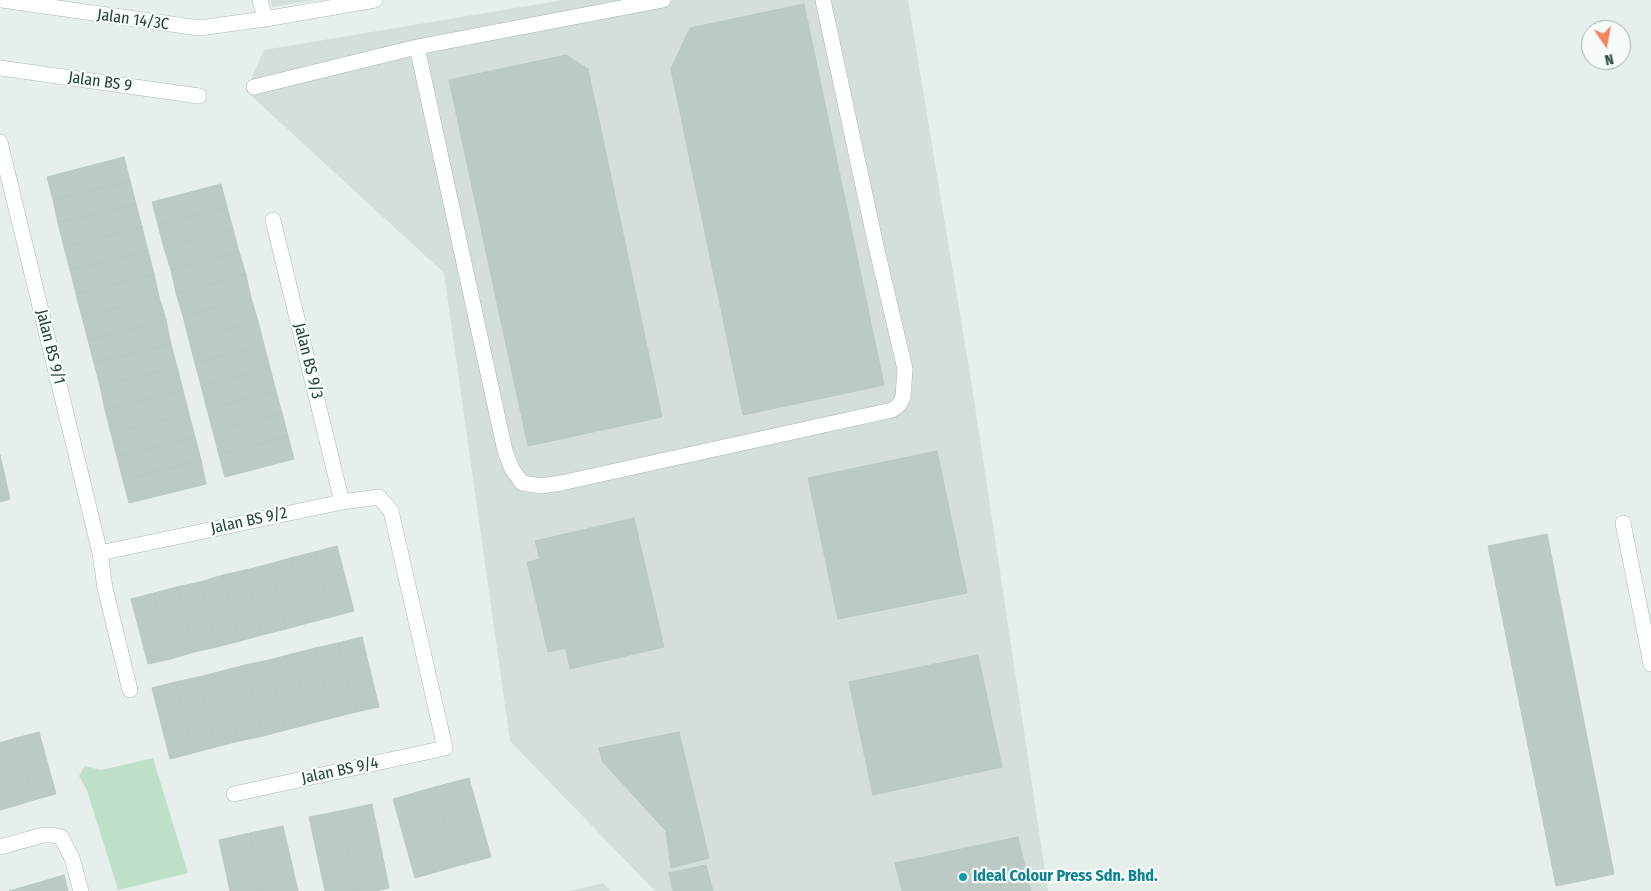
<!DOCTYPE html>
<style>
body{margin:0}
#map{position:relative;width:1651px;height:891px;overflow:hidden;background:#e6efeb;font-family:"Fira Sans Condensed",sans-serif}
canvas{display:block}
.north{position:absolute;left:1581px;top:20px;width:50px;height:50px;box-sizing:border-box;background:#f7fbf9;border:1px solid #a3b1ad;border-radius:50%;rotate:168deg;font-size:14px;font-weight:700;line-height:20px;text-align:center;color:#24423a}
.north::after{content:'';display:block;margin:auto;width:18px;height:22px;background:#f4845f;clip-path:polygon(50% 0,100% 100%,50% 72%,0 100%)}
</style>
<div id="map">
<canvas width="1651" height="891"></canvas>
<div class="north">N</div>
</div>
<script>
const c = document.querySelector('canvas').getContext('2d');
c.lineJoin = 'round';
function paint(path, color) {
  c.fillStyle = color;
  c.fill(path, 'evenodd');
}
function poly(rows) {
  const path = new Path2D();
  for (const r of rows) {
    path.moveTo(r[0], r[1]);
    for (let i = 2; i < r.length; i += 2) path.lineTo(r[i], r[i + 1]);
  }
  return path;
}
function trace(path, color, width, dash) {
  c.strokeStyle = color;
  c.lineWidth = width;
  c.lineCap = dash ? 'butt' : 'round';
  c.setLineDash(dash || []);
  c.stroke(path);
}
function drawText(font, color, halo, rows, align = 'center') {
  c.font = font + ' "Fira Sans Condensed",sans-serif';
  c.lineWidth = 4.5;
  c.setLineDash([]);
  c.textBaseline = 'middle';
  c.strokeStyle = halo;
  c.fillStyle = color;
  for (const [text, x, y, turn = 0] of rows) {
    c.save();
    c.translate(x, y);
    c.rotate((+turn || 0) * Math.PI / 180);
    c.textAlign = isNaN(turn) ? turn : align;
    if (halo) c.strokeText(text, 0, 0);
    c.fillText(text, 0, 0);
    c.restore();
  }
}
const built = poly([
 [270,0,316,0,272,7],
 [563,0,908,0,974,399,1048,891,655,891,510,741,444,273,246,91,264,50],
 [603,883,611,891,569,891]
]);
const green = poly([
 [153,758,188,873,118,890,87,790,79,776,85,766,101,770]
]);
const building = poly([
 [804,4,884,385,743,415,671,69,690,28,804,4],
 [566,55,588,69,662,417,528,446,449,80,566,55],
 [124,157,130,181,53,200,47,177,124,157],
 [130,181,136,204,58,223,53,200,130,181],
 [221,184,227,207,158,225,152,202,221,184],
 [136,204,142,227,64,247,58,223,136,204],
 [227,207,233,229,164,248,158,225,227,207],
 [142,227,148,251,70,270,64,247,142,227],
 [233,229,239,252,171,270,164,248,233,229],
 [148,251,154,274,76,294,70,270,148,251],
 [239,252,246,275,176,293,171,270,239,252],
 [154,274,159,297,82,317,76,294,154,274],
 [246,275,251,298,183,316,176,293,246,275],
 [159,297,166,320,88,340,82,317,159,297],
 [251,298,258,321,189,340,183,316,251,298],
 [166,320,171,344,94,363,88,340,166,320],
 [258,321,264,345,195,363,189,340,258,321],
 [171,344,177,367,100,386,94,363,171,344],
 [264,345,270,368,201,386,195,363,264,345],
 [177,367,183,390,105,410,100,386,177,367],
 [270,368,276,391,207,409,201,386,270,368],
 [183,390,189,414,111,433,105,410,183,390],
 [276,391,282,413,213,432,207,409,276,391],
 [282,413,288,436,219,455,213,432,282,413],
 [189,414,195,437,117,457,111,433,189,414],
 [288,436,294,459,225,477,219,455,288,436],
 [195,437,201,460,123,480,117,457,195,437],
 [937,451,967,593,838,619,808,478,937,451],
 [0,455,10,499,0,502,0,455],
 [201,460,206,484,129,503,123,480,201,460],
 [634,518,664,647,570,669,566,648,548,652,527,562,540,559,535,541,634,518],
 [1547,534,1614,874,1556,886,1488,546,1547,534],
 [337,546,354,611,331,617,314,552,337,546],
 [314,552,331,617,308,623,291,558,314,552],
 [291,558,308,623,286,629,269,564,291,558],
 [269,564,286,629,262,635,246,570,269,564],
 [246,570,262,635,240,641,223,575,246,570],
 [223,575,240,641,217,647,200,582,223,575],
 [200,582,217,647,194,652,177,587,200,582],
 [177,587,194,652,171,659,154,593,177,587],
 [154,593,171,659,148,664,131,599,154,593],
 [362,637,379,707,356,712,338,643,362,637],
 [338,643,356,712,332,718,315,648,338,643],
 [315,648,332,718,309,724,292,654,315,648],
 [292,654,309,724,286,730,269,660,292,654],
 [978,655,1002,767,873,795,849,682,978,655],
 [269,660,286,730,263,736,245,665,269,660],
 [245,665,263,736,239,741,222,671,245,665],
 [222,671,239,741,216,747,199,677,222,671],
 [199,677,216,747,193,753,175,682,199,677],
 [175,682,193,753,170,759,152,688,175,682],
 [39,732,56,794,34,800,16,738,39,732],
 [679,732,709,858,671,868,666,831,602,761,599,748,679,732],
 [16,738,34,800,11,807,0,766,0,743,16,738],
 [0,766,11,807,0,810,0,766],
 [469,778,491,857,457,866,435,787,469,778],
 [435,787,457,866,415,878,393,799,435,787],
 [372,804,389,888,375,891,357,891,340,811,372,804],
 [340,811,357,891,325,891,309,817,340,811],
 [283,826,298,891,263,891,250,833,283,826],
 [250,833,263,891,230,891,219,840,250,833],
 [1018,837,1031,891,902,891,895,863,1018,837],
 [706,865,713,891,673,891,669,873,706,865],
 [64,875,68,891,39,891,37,883,64,875],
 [37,883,39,891,9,891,37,883]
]);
const service = poly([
 [663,0,417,47,505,451,512,469,522,483,541,486,561,483,892,410,899,405,903,397,905,369,876,246,823,0],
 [0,68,199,96],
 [254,87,417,47],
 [0,142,100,553,105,588,130,690],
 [273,220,342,502],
 [100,553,342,502,379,497,391,511,445,748,234,794]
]);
const minor = poly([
 [2,0,199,28,265,19,375,0],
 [260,0,265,19],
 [1623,523,1651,664],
 [0,847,43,835,52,835,61,837,72,858,81,891]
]);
const markers = [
 [963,877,5,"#0f9aa8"]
];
const streetNames = [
 ["Jalan 14/3C",133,20,8],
 ["Jalan BS 9",100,82,8],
 ["Jalan BS 9/1",50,347,76],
 ["Jalan BS 9/3",308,361,76],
 ["Jalan BS 9/2",249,521,-12],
 ["Jalan BS 9/4",340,771,-12]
];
const cultureNames = [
 ["Ideal Colour Press Sdn. Bhd.",973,877]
];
paint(built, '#d4dfda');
paint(green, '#bfe0c8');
paint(building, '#bbcac4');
trace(building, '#b8c9c2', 1);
trace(service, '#a8b8b2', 16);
trace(minor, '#a8b8b2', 16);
trace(service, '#fff', 15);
trace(minor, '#fff', 15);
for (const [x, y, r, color] of markers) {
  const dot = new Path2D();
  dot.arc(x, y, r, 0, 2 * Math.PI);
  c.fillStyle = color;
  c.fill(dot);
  trace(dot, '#f7fbf9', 2);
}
drawText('16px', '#24423a', '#f7fbf9', streetNames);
drawText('bold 16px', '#0d838f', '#f7fbf9', cultureNames, 'left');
</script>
